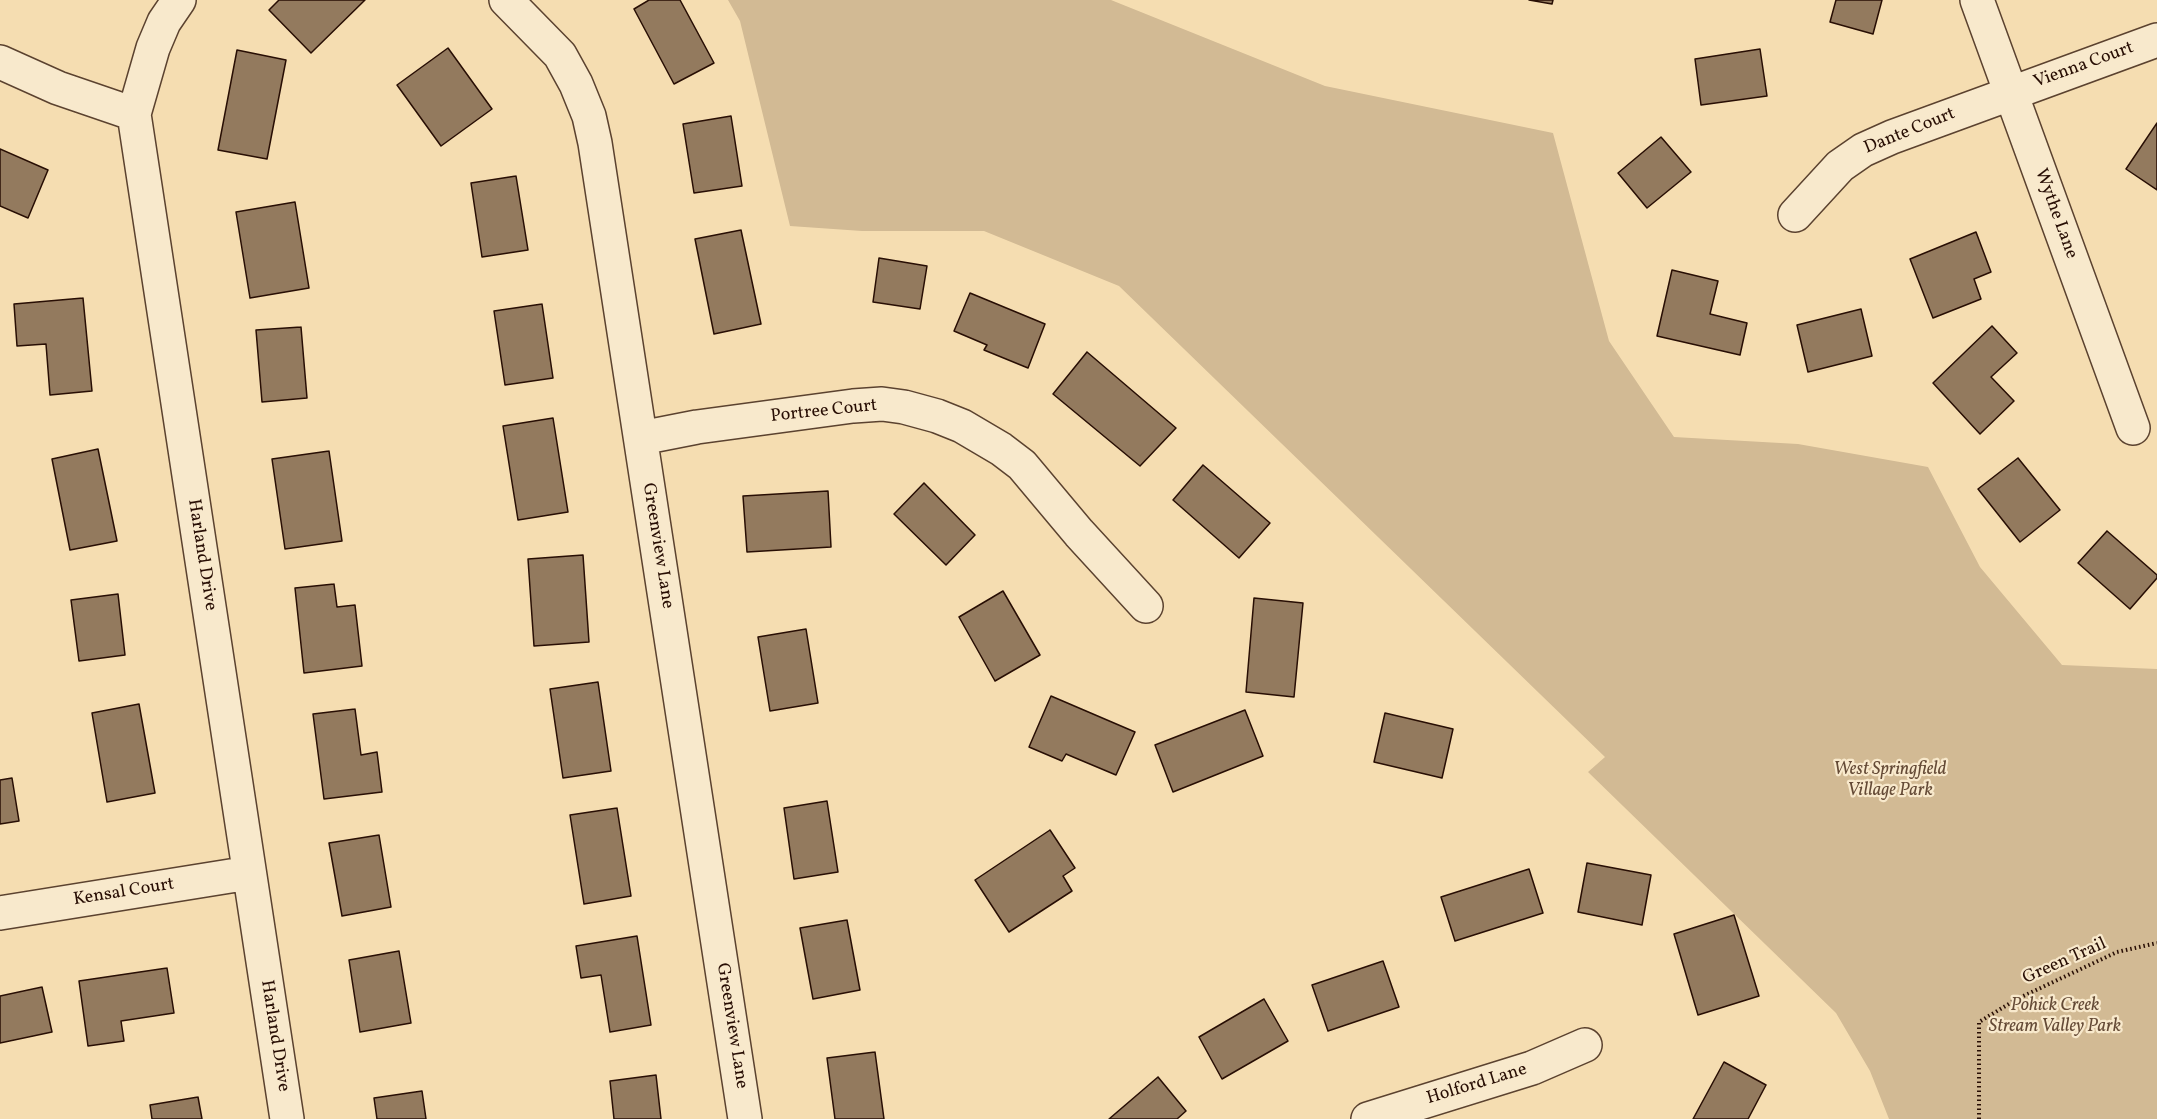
<!DOCTYPE html>
<style>
body{margin:0}
canvas{display:block;background:#f5ddb1}
</style>
<canvas width="2157" height="1119"></canvas>
<script>
const c = document.querySelector('canvas').getContext('2d');
c.lineJoin = 'round';
function paint(path, color) {
  c.fillStyle = color;
  c.fill(path, 'evenodd');
}
function poly(rows) {
  const path = new Path2D();
  for (const r of rows) {
    path.moveTo(r[0], r[1]);
    for (let i = 2; i < r.length; i += 2) path.lineTo(r[i], r[i + 1]);
  }
  return path;
}
function trace(path, color, width, dash) {
  c.strokeStyle = color;
  c.lineWidth = width;
  c.lineCap = dash ? 'butt' : 'round';
  c.setLineDash(dash || []);
  c.stroke(path);
}
function drawText(font, color, halo, rows, align = 'center') {
  c.font = font + ' Vollkorn,serif';
  c.lineWidth = 4.5;
  c.setLineDash([]);
  c.textBaseline = 'middle';
  c.strokeStyle = halo;
  c.fillStyle = color;
  for (const [text, x, y, turn = 0] of rows) {
    c.save();
    c.translate(x, y);
    c.rotate((+turn || 0) * Math.PI / 180);
    c.textAlign = isNaN(turn) ? turn : align;
    if (halo) c.strokeText(text, 0, 0);
    c.fillText(text, 0, 0);
    c.restore();
  }
}
const green = poly([
 [728,0,1111,0,1325,86,1553,133,1609,341,1674,437,1798,444,1928,467,1980,567,2062,665,2157,669,2157,1119,1889,1119,1870,1071,1836,1013,1588,772,1605,757,1119,286,984,231,862,231,790,226,740,21]
]);
const building = poly([
 [279,0,365,0,311,53,269,10,279,0],
 [649,0,680,0,714,63,674,84,634,9,649,0],
 [1529,0,1553,0,1552,4,1529,0],
 [1836,0,1882,0,1873,34,1830,22,1836,0],
 [448,48,492,109,441,146,397,85,448,48],
 [1760,49,1767,96,1701,105,1695,59,1760,49],
 [237,50,286,60,267,159,218,150,237,50],
 [731,116,742,186,694,193,683,124,731,116],
 [2157,123,2157,190,2126,169,2157,123],
 [1661,137,1691,172,1647,208,1618,173,1661,137],
 [0,149,48,170,28,218,0,206,0,149],
 [516,176,528,250,482,257,471,183,516,176],
 [295,202,309,288,250,298,236,212,295,202],
 [741,230,761,324,714,334,695,239,741,230],
 [1976,232,1991,272,1974,279,1981,299,1933,318,1910,259,1976,232],
 [879,258,927,266,920,309,873,302,879,258],
 [1672,270,1718,281,1710,314,1747,323,1740,355,1657,336,1672,270],
 [970,293,1045,324,1028,368,984,350,987,345,954,331,970,293],
 [83,298,92,391,50,395,46,344,17,346,14,304,83,298],
 [542,304,553,378,505,385,494,311,542,304],
 [1861,309,1872,356,1808,372,1797,325,1861,309],
 [1992,326,2017,353,1991,377,2014,401,1980,434,1933,383,1992,326],
 [301,327,307,398,262,402,256,330,301,327],
 [1087,352,1176,428,1140,466,1053,394,1087,352],
 [553,418,568,512,518,520,503,426,553,418],
 [98,449,117,541,70,550,52,459,98,449],
 [329,451,342,541,285,549,272,459,329,451],
 [2018,458,2060,510,2020,542,1978,489,2018,458],
 [1203,465,1270,523,1239,558,1173,500,1203,465],
 [924,483,975,535,946,565,894,514,924,483],
 [828,491,831,547,747,552,743,496,828,491],
 [2107,531,2157,575,2157,578,2130,609,2078,563,2107,531],
 [583,555,589,642,534,646,528,559,583,555],
 [334,584,337,607,355,605,362,666,304,673,295,588,334,584],
 [1003,591,1040,655,995,681,959,617,1003,591],
 [118,594,125,655,79,661,71,600,118,594],
 [1254,598,1303,603,1294,697,1246,692,1254,598],
 [806,629,818,703,770,711,758,637,806,629],
 [598,682,611,771,563,778,550,689,598,682],
 [1051,696,1135,732,1116,775,1066,754,1062,761,1029,747,1051,696],
 [139,704,155,793,107,802,92,713,139,704],
 [355,709,361,755,377,752,382,792,324,799,313,714,355,709],
 [1245,710,1263,756,1173,792,1155,745,1245,710],
 [1385,713,1453,729,1442,778,1374,762,1385,713],
 [12,778,19,821,0,824,0,780,12,778],
 [827,801,838,872,794,879,784,808,827,801],
 [617,808,631,896,584,904,570,815,617,808],
 [1050,830,1075,868,1063,876,1072,891,1009,932,975,880,1050,830],
 [379,835,391,907,342,916,329,843,379,835],
 [1587,863,1651,875,1642,925,1578,912,1587,863],
 [1529,869,1543,913,1455,941,1441,897,1529,869],
 [1734,915,1759,996,1698,1015,1674,934,1734,915],
 [847,920,860,990,813,999,800,928,847,920],
 [637,936,651,1025,610,1032,601,975,581,978,576,946,637,936],
 [399,951,411,1023,360,1032,349,960,399,951],
 [1383,961,1399,1007,1328,1031,1312,985,1383,961],
 [167,968,174,1013,121,1021,124,1041,88,1046,79,981,167,968],
 [42,987,52,1032,0,1043,0,996,42,987],
 [1264,999,1288,1041,1222,1079,1199,1037,1264,999],
 [875,1052,884,1119,835,1119,827,1058,875,1052],
 [1724,1062,1766,1085,1748,1119,1693,1119,1724,1062],
 [656,1075,661,1119,614,1119,610,1081,656,1075],
 [1158,1077,1186,1111,1177,1119,1109,1119,1158,1077],
 [422,1091,426,1119,377,1119,374,1098,422,1091],
 [198,1097,202,1119,152,1119,150,1105,198,1097]
]);
const path = poly([
 [1979,1119,1979,1022,2017,999,2117,952,2157,943]
]);
const street = poly([
 [179,0,164,22,153,48,134,114,287,1119],
 [506,0,560,55,576,84,589,116,595,143,745,1119],
 [1977,0,2133,428],
 [0,62,58,88,134,114],
 [1795,215,1840,166,1863,150,1892,137,2157,40],
 [641,438,697,427,853,406,882,404,904,407,937,416,962,426,1001,449,1022,465,1079,533,1146,606],
 [0,913,249,873],
 [1368,1119,1532,1068,1585,1045]
]);
const streetNames = [
 ["Vienna Court",2084,66,-20],
 ["Dante Court",1910,132,-22],
 ["Wythe Lane",2055,214,70],
 ["Portree Court",824,412,-6],
 ["Greenview Lane",657,546,81],
 ["Harland Drive",201,555,81],
 ["Kensal Court",124,893,-9],
 ["Green Trail",2065,962,-24],
 ["Greenview Lane",731,1026,81],
 ["Harland Drive",274,1036,81],
 ["Holford Lane",1477,1085,-17]
];
const parkNames = [
 ["West Springfield",1890,771],
 ["Village Park",1890,792],
 ["Pohick Creek",2055,1007],
 ["Stream Valley Park",2055,1028]
];
paint(green, '#d2ba94');
paint(building, '#937a5e');
trace(building, '#280e04', 1.5);
trace(street, '#5b422f', 36);
trace(path, '#280e04', 4, [1.5, 3]);
trace(street, '#f8e9cc', 33);
drawText('18px', '#280e04', '#f8e9cc', streetNames);
drawText('italic 18px', '#644a36', '#f8e9cc', parkNames);
</script>
